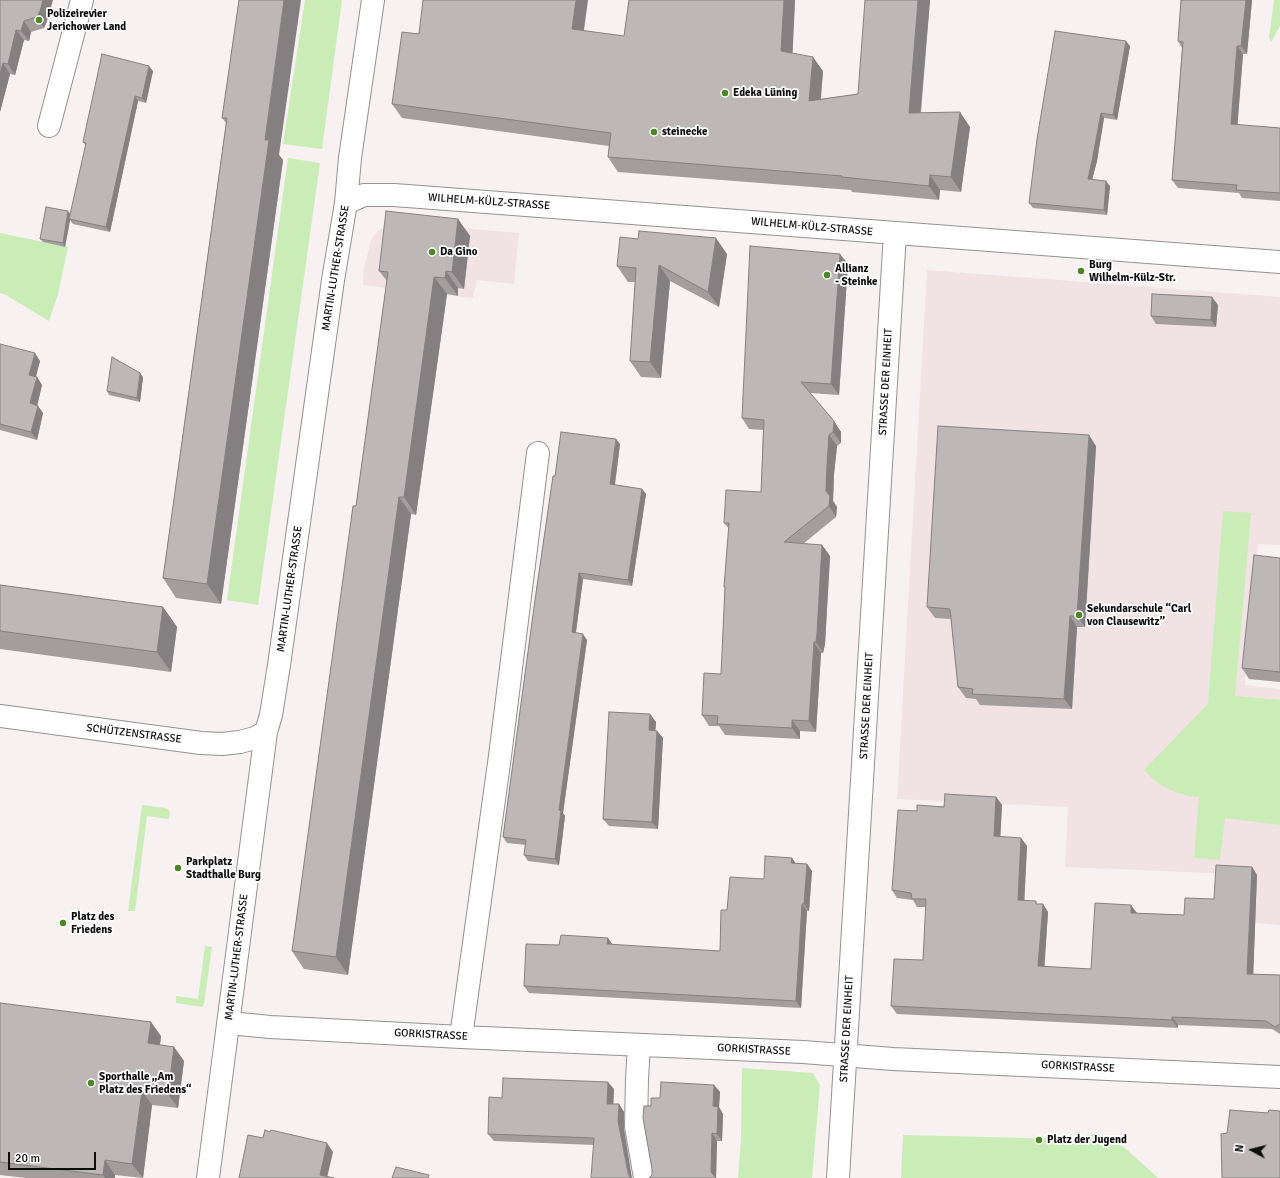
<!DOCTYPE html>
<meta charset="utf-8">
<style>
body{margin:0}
#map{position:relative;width:1280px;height:1178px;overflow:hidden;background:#f7f1f2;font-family:Signika,sans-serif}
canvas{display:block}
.north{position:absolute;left:1232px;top:1130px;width:40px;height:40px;-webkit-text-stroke:3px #fff;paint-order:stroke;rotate:277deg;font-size:11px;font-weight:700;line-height:16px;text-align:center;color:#0e0c0c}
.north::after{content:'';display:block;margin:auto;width:14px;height:18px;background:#0e0c0c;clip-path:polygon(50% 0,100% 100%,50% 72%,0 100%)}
.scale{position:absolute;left:8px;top:1152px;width:88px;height:18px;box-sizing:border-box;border:2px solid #0e0c0c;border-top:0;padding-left:5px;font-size:12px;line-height:14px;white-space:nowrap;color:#0e0c0c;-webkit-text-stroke:3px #fff;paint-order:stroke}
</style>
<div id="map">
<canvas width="1280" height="1178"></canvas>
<div class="north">N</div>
<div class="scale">20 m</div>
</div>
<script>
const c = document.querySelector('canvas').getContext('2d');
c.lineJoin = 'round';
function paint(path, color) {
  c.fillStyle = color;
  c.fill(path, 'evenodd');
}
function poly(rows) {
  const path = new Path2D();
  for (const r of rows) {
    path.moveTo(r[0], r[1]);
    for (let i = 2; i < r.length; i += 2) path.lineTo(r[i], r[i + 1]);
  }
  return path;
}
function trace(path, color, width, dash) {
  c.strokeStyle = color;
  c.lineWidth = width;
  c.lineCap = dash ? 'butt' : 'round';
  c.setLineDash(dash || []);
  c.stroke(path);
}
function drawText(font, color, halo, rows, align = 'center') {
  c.font = font + ' Signika,sans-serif';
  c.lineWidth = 3.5;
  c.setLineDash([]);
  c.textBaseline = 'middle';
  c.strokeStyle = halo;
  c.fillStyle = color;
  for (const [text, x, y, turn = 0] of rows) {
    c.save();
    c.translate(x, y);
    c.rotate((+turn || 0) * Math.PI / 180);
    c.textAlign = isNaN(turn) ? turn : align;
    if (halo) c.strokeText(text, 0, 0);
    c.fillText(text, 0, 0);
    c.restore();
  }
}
const built = poly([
 [399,223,519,233,514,284,477,280,473,298,363,285,364,267,372,238,378,231,389,225],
 [927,270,1280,297,1280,545,1258,544,1245,685,1280,689,1280,925,1255,923,1257,875,1065,867,1068,807,897,799]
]);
const green = poly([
 [305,0,342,0,322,149,283,144],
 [1274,0,1280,0,1280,26,1271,42,1269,38],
 [288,158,320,163,258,605,227,600],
 [0,233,68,247,58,294,49,321,6,295,0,293],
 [1223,511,1251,513,1235,696,1280,700,1280,825,1225,818,1220,860,1194,858,1199,797,1189,796,1175,792,1163,786,1153,779,1144,770,1208,704],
 [142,805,165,808,168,809,170,813,169,819,147,816,135,911,128,911],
 [205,946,212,947,204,1004,202,1007,176,1003,176,996,198,999],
 [742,1068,813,1073,820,1085,812,1178,738,1178,741,1140],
 [1094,1134,1102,1136,1124,1147,1158,1178,901,1178,903,1135,1069,1139]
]);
const minor = poly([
 [49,126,82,0],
 [346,203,364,195,394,195,1280,262],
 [0,716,201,743,222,744,240,742,255,738,266,732],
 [229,1023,270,1027,461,1037,803,1052,893,1059,1280,1077],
 [461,1037,500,756,538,453],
 [639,1045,637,1079,636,1126,645,1178],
 [208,1178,266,732,271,715,279,665,333,280,346,203,350,158,373,0],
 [838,1178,895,233]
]);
const wall = poly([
 [0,0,47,21,44,28,31,32,29,41,24,40,15,75,10,74,0,112],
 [239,0,279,155,283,160,221,604,176,598,163,578,226,123,222,118],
 [629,0,795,0,792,53,823,71,821,99,858,94,930,0,921,113,970,127,961,192,940,190,939,200,852,192,851,190,618,172,608,157,609,146,402,118,392,104,419,34,584,31,624,36],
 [1252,0,1247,54,1243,54,1237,125,1280,128,1280,201,1242,198,1239,193,1178,188,1172,180,1182,48,1178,41],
 [1130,46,1117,120,1104,118,1097,161,1092,179,1110,186,1107,215,1033,208,1029,203],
 [153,71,146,103,138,101,110,232,73,224,70,220,65,247,43,242,40,239,71,214,86,146,83,142],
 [458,219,470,236,464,289,458,288,458,296,447,294,416,515,411,514,348,975,304,969,292,951,356,506,387,281,379,271],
 [727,254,719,307,670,281,661,378,641,377,630,361,635,282,628,282,617,266],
 [848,264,839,395,810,393,841,432,841,443,837,446,834,474,833,501,837,507,836,517,803,544,822,545,830,556,825,644,823,653,821,653,816,732,800,731,800,739,725,735,719,726,709,726,702,715,721,674,725,588,724,587,729,529,724,523,761,492,763,430,749,429,742,418],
 [1218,305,1216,327,1156,324,1151,316],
 [0,344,40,361,36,377,37,377,42,385,37,405,43,413,37,440,0,430],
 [143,377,140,402,109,395,107,391],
 [620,444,615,485,642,489,646,494,632,586,583,579,576,633,587,640,563,813,565,816,559,865,528,861,524,855,526,845,507,843,503,837,555,476],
 [1096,446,1085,627,1077,627,1072,709,980,705,976,699,966,698,958,687,951,619,935,618,927,607],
 [1280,558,1280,682,1249,679,1242,668],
 [0,585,163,607,177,627,171,672,0,649],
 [650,714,656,722,655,731,657,731,663,738,658,829,609,826,603,819],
 [996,797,1002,805,1000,837,1021,838,1027,846,1024,900,1038,904,1043,904,1048,912,1044,967,1091,969,1137,913,1184,915,1214,899,1252,867,1257,875,1253,974,1280,975,1280,1034,1272,1029,1178,1025,1178,1028,897,1014,891,1006,923,960,926,907,917,907,913,900,897,898,892,890,917,811],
 [792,858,795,863,807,864,812,871,809,911,807,911,801,1008,529,993,524,986,559,945,612,945,720,951,727,910,764,879],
 [0,1003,161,1036,160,1045,174,1047,184,1061,178,1108,152,1105,143,1178,115,1175,115,1178,26,1178,0,1175],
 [714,1085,720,1092,719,1107,723,1114,722,1141,717,1141,716,1178,652,1175,652,1169,651,1106,660,1098],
 [614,1089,613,1104,619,1104,624,1112,624,1128,594,1145,494,1141,488,1134,502,1098]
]);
const shadedWall = poly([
 [43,0,53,0,47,21,44,28,37,17],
 [284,0,301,0,279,155,283,160,221,604,207,584,265,140],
 [576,0,588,0,582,44,572,29],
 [784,0,795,0,792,66,781,51],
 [918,0,930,0,919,128,909,113],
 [1246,0,1252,0,1247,54,1241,46],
 [24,21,31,32,29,41,21,31],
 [16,30,24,40,15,75,8,64],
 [1126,41,1130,46,1117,120,1113,115],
 [1237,46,1243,54,1237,132,1231,124],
 [813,57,823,71,819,115,809,101],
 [3,63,10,74,0,112,0,74],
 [149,66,153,71,146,103,142,98],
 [135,96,138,101,110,232,106,227],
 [960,112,970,127,961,192,951,177],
 [1101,113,1104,118,1097,161,1091,184,1088,179],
 [930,175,940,190,939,200,929,186],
 [1106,181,1110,186,1107,215,1104,210],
 [68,211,71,215,69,219,70,220,65,247,63,243],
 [458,219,470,236,464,289,452,272],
 [716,238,727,254,719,307,708,292],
 [840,254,848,264,839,395,831,384],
 [659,265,670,281,661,378,650,362],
 [446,271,458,288,458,296,445,278],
 [434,277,447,294,416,515,404,497],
 [1212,297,1218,305,1216,327,1211,320],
 [35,353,40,361,34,383,29,375],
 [140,373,143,377,140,402,137,398],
 [37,377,42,385,36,411,30,403],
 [38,406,43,413,37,440,31,432],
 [834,421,841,432,841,443,833,432],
 [829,435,837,446,834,474,833,501,837,507,836,517,829,506,826,491,827,464],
 [1089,435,1096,446,1085,627,1077,616],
 [616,439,620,444,614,490,610,484],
 [642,489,646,494,632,586,628,580],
 [399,497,411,514,348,975,336,957],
 [822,545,830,556,825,644,823,653,816,642],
 [579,573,583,579,575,638,572,632],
 [163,607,177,627,171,672,157,652],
 [1070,616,1077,627,1072,709,1064,699],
 [583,634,587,640,563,813,565,816,559,865,555,859,559,810],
 [814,642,821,653,816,732,809,721],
 [650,714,656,722,655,738,649,730],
 [792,720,800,731,800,739,792,728],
 [657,731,663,738,658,829,652,822],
 [996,797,1002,805,1000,844,994,836],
 [1021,838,1027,846,1024,908,1018,900],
 [792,858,797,865,791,863],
 [807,864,812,871,809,911,804,904],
 [1252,867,1257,875,1253,982,1247,974],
 [802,904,807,911,801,1008,796,1001],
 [1043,904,1048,912,1044,974,1038,966],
 [1131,905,1137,913,1131,913],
 [608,938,613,945,607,944],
 [1172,1017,1178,1025,1178,1028,1172,1020],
 [151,1022,161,1036,158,1058,148,1043],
 [174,1047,184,1061,178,1108,168,1094],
 [608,1082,614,1089,613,1111,607,1104],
 [714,1085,720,1092,719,1107,723,1114,722,1141,717,1134,713,1106],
 [142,1091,152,1105,143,1178,132,1164],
 [619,1104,624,1112,624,1128,632,1178,630,1178,628,1173,618,1121],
 [712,1133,717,1141,716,1178,711,1172],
 [327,1143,333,1152,327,1178,320,1175],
 [105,1160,115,1175,115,1178,105,1178,103,1175]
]);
const building = poly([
 [0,0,43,0,40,11,37,17,24,21,21,31,16,30,8,64,3,63,0,74,0,0],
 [239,0,284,0,265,140,269,140,207,584,163,578,227,118,222,118,239,0],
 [423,0,576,0,572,29,624,36,629,0,784,0,781,51,813,57,809,101,858,94,865,0,918,0,909,113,960,112,951,177,930,175,929,186,842,177,842,176,608,157,611,133,392,104,402,32,419,34,423,0],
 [1181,0,1246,0,1241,46,1237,46,1231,124,1280,128,1280,193,1236,190,1237,185,1172,180,1183,42,1178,41,1181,0],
 [1055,31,1126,41,1113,115,1101,113,1093,156,1088,179,1106,181,1104,210,1029,203,1037,139,1055,31],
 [102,54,149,66,142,98,135,96,106,227,69,219,86,143,83,142,102,54],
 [46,207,68,211,63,243,40,239,46,207],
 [386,211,458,219,452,272,446,271,445,278,434,277,404,497,399,497,336,957,292,951,353,506,356,506,388,272,379,271,386,211],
 [639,231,716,238,708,292,659,265,650,362,630,361,636,268,617,266,620,237,638,239,639,231],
 [750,246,840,254,831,384,801,382,834,421,833,432,829,435,827,464,826,491,830,496,829,506,784,542,822,545,817,633,816,642,814,642,809,721,792,720,792,728,717,724,718,716,702,715,704,673,721,674,725,587,724,587,729,523,724,523,726,490,761,492,764,420,742,418,750,246],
 [1152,294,1212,297,1211,320,1151,316,1152,294],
 [0,344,35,353,29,375,37,377,30,403,38,406,31,432,0,424,0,344],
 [112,357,140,373,137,398,107,391,112,357],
 [938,426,1089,435,1077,616,1070,616,1064,699,972,694,973,689,958,687,950,609,927,607,938,426],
 [561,432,616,439,610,484,642,489,628,580,579,573,572,632,583,634,559,810,561,811,555,859,524,855,526,840,503,837,535,600,553,476,555,476,561,432],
 [1254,555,1280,558,1280,672,1242,668,1254,555],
 [0,585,163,607,157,652,0,631,0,585],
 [609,712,650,714,649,730,657,731,652,822,603,819,609,712],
 [945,794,996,797,994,836,1021,838,1018,900,1036,901,1036,904,1043,904,1038,966,1091,969,1095,903,1131,905,1131,913,1184,915,1185,898,1214,899,1216,865,1252,867,1247,974,1280,975,1280,1024,1275,1027,1266,1021,1172,1017,1172,1020,891,1006,894,959,923,960,926,899,912,899,911,893,892,890,898,810,917,811,917,805,944,807,945,794],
 [765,856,792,858,791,863,807,864,804,904,802,904,796,1001,524,986,526,944,559,945,561,935,608,938,607,944,720,951,721,910,727,910,730,877,764,879,765,856],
 [0,1003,151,1022,148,1043,174,1047,168,1094,142,1091,132,1164,105,1160,103,1175,0,1162,0,1003],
 [503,1078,608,1082,607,1104,619,1104,618,1121,628,1173,630,1178,591,1178,594,1138,488,1134,489,1097,502,1098,503,1078],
 [661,1082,714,1085,713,1106,718,1107,717,1134,712,1133,711,1172,716,1178,649,1178,652,1175,652,1169,643,1118,644,1106,651,1106,651,1098,660,1098,661,1082],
 [1230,1110,1268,1113,1269,1110,1280,1111,1280,1178,1222,1178,1221,1134,1227,1133,1230,1110],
 [265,1130,270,1132,271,1130,327,1143,320,1175,334,1178,239,1178,248,1135,263,1138,265,1130],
 [396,1167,429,1175,428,1178,392,1178,396,1167]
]);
const markers = [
 [39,20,4,"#4d8723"],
 [725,93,4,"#4d8723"],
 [654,132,4,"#4d8723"],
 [432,252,4,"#4d8723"],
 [1081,271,4,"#4d8723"],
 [827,275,4,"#4d8723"],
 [1079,615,4,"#4d8723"],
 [178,868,4,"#4d8723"],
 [63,923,4,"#4d8723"],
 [91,1083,4,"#4d8723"],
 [1039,1140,4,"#4d8723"]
];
const poiNames = [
 ["Polizeirevier",47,14],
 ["Jerichower Land",47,27],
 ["Edeka Lüning",733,93],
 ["steinecke",662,132],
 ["Da Gino",440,252],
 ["Burg",1089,265],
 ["Wilhelm-Külz-Str.",1089,278],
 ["Allianz",835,269],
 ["- Steinke",835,282],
 ["Sekundarschule “Carl",1087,609],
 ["von Clausewitz”",1087,622],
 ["Parkplatz",186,862],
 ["Stadthalle Burg",186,875],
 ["Platz des",71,917],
 ["Friedens",71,930],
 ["Sporthalle „Am",99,1077],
 ["Platz des Friedens“",99,1090],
 ["Platz der Jugend",1047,1140]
];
const streetNames = [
 ["WILHELM-KÜLZ-STRASSE",489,202,4],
 ["WILHELM-KÜLZ-STRASSE",812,227,5],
 ["MARTIN-LUTHER-STRASSE",336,268,-81],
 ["STRASSE DER EINHEIT",886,382,-87],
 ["MARTIN-LUTHER-STRASSE",290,589,-82],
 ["STRASSE DER EINHEIT",867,706,-87],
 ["SCHÜTZENSTRASSE",134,734,7],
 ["MARTIN-LUTHER-STRASSE",237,957,-83],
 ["STRASSE DER EINHEIT",847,1029,-87],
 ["GORKISTRASSE",431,1035,3],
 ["GORKISTRASSE",754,1050,3],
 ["GORKISTRASSE",1078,1067,3]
];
paint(built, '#f1e2e4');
paint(green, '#caecb7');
trace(minor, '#969091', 24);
trace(minor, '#fff', 22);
paint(wall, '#a39d9e');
paint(shadedWall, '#848081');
paint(building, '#bdb7b8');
trace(building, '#848081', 1);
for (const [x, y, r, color] of markers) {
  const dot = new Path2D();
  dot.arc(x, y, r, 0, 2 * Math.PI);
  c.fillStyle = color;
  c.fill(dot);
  trace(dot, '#fff', 1.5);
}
drawText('bold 11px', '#0e0c0c', '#fff', poiNames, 'left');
drawText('11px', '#0e0c0c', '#fff', streetNames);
</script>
